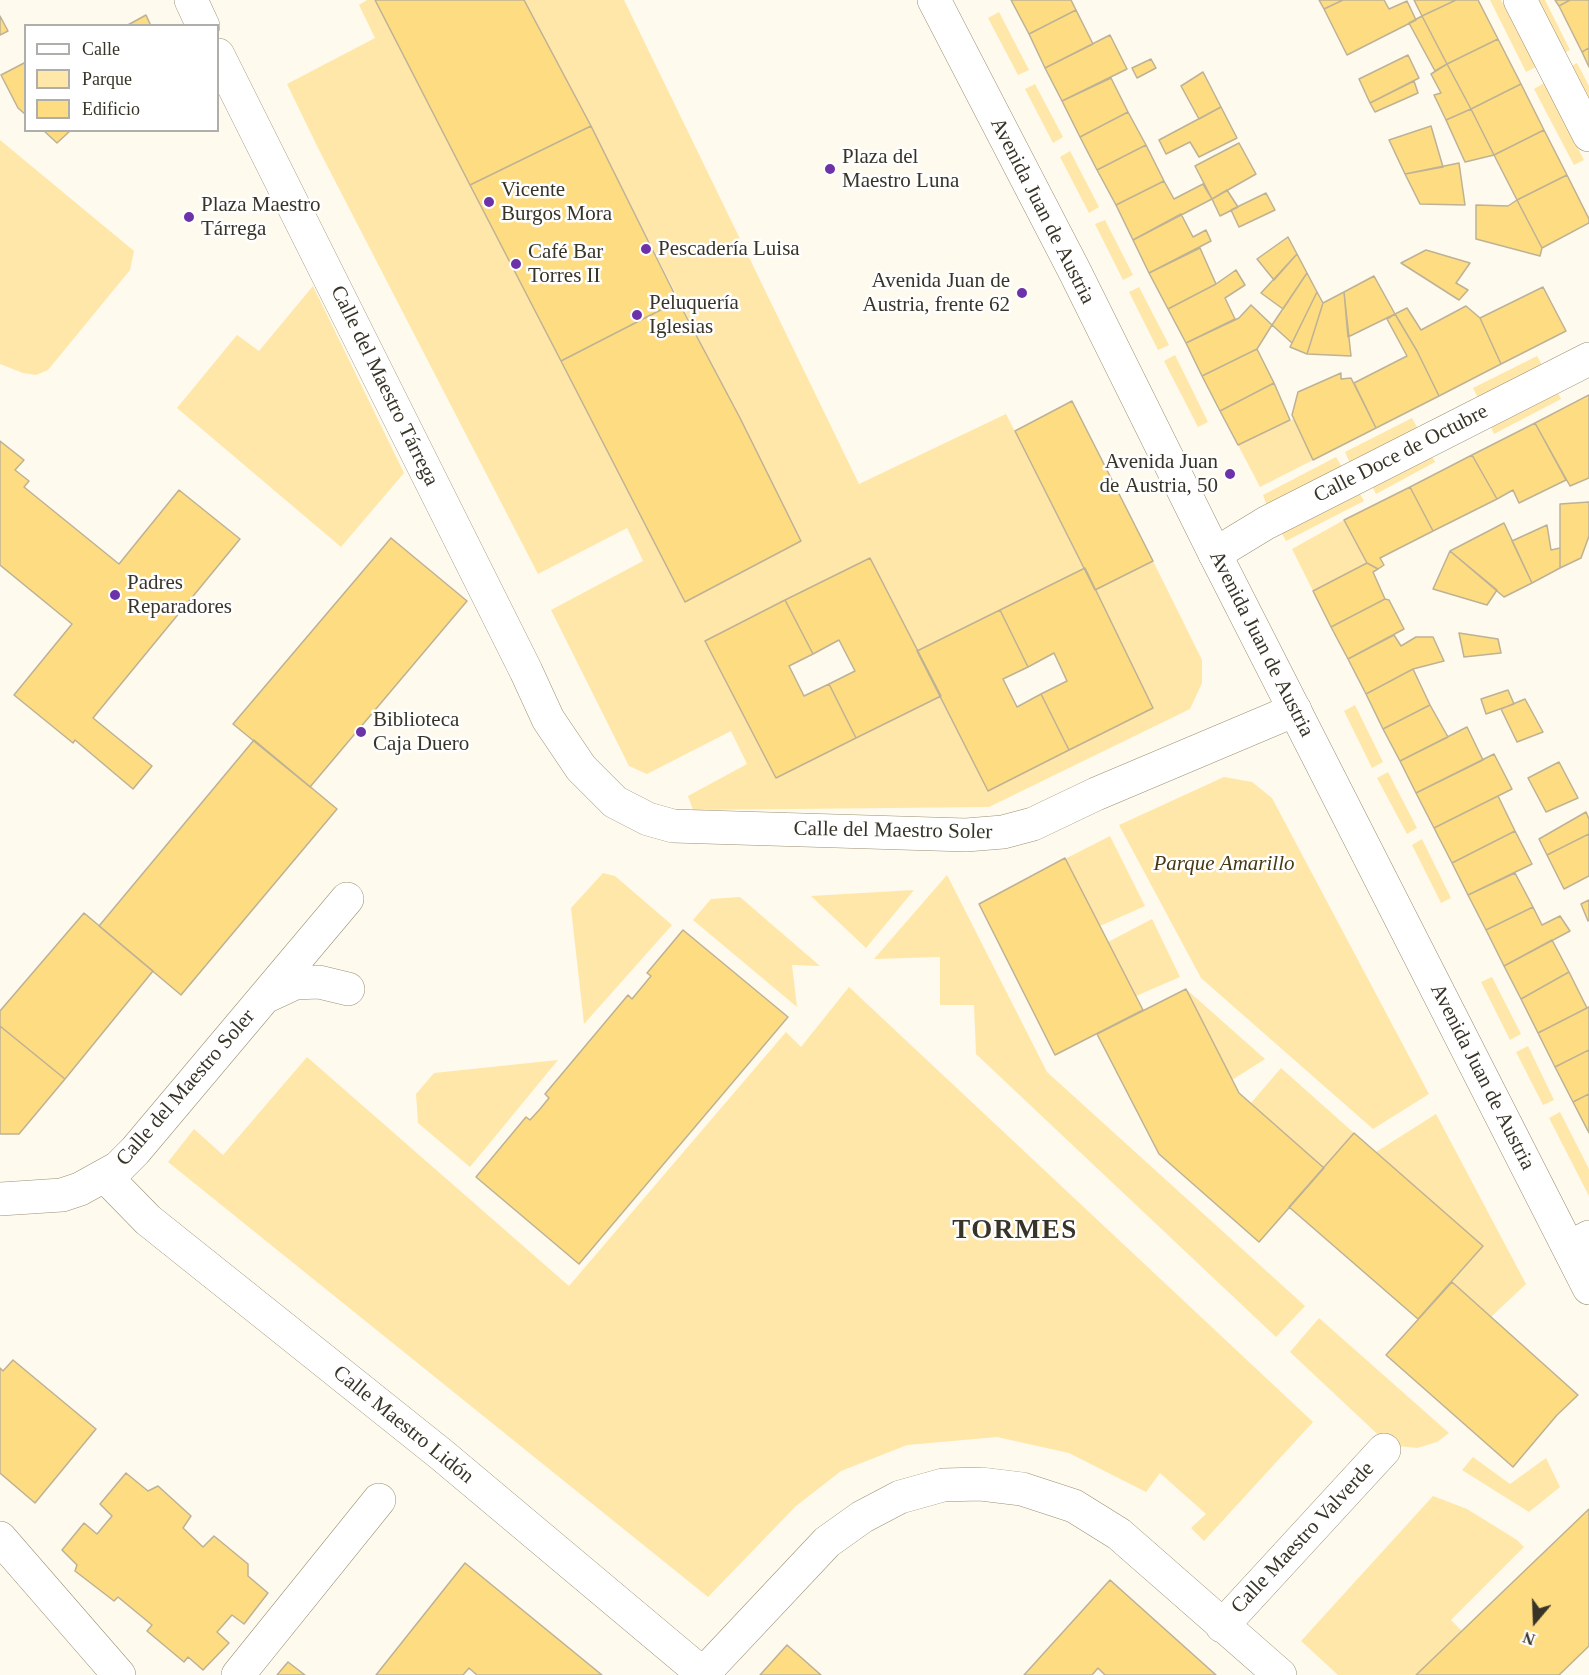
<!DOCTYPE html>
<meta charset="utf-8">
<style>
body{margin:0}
#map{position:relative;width:1589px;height:1675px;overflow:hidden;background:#fefaed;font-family:Georgia,serif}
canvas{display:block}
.legend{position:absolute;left:24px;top:24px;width:195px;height:108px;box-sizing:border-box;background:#fff;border:2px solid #afaea9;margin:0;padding:8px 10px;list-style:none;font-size:18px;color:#383428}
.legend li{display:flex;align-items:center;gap:12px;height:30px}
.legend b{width:30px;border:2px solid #afaea9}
.north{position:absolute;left:1505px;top:1591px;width:60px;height:60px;-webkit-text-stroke:4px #fff;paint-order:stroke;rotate:199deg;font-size:16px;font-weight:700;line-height:24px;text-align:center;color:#383428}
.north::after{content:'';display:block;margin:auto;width:21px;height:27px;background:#383428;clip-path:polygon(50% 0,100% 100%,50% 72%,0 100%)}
</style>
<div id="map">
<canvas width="1589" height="1675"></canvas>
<ul class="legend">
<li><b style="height:8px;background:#fff"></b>Calle</li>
<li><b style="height:16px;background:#ffe7a9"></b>Parque</li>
<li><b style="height:16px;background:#fedc82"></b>Edificio</li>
</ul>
<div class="north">N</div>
</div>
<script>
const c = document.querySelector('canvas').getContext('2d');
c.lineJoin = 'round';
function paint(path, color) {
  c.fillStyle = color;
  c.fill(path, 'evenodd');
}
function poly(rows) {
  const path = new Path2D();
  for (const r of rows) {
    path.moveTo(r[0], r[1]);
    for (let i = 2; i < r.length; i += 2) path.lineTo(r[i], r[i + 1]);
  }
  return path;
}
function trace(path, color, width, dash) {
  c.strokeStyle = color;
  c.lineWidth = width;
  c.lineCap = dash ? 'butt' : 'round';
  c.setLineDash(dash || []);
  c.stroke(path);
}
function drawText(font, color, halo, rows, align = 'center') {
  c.font = font + ' Georgia,serif';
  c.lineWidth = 5;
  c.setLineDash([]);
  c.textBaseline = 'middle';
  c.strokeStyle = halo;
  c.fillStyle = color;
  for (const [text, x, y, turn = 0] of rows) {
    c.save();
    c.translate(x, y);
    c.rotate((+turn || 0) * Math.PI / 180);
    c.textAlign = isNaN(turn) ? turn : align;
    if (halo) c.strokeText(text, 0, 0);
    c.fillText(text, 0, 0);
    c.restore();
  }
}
const green = poly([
 [367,0,375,0,685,602,801,540,584,113,524,0,624,0,859,484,1006,414,1085,568,917,651,870,558,706,641,776,777,941,696,989,790,1153,708,1095,590,1153,561,1202,660,1202,683,1190,709,989,807,693,810,688,796,747,764,731,731,647,774,629,766,551,610,643,561,635,544,627,528,538,574,318,148,287,84,375,38,359,5],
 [1490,0,1501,0,1536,67,1526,72],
 [1534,0,1545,0,1570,50,1562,54],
 [999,12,1029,70,1018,75,988,18],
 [1577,63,1589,86,1589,108,1568,68],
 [1544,83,1584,160,1574,165,1534,89],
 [1035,84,1063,137,1053,143,1025,89],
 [0,140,134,251,130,270,48,370,36,375,23,373,0,364],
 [1070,151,1099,207,1089,213,1060,157],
 [1105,220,1133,275,1123,280,1095,224],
 [313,286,404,473,341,547,177,408,237,335,259,351],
 [1139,287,1169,345,1158,350,1129,292],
 [1175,355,1208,422,1198,427,1164,361],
 [1537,356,1542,365,1478,398,1473,388],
 [1556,389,1561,399,1494,434,1489,423],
 [1412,418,1418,429,1350,463,1345,452],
 [1294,419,1313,460,1260,487,1238,445],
 [1430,453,1435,462,1376,494,1371,485],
 [1336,457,1342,467,1267,506,1263,495],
 [1358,490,1364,501,1286,541,1280,530],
 [1344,520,1367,563,1313,591,1292,549],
 [1355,705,1383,762,1372,768,1344,711],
 [1388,772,1417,828,1407,834,1377,778],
 [1224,777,1252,782,1272,798,1429,1094,1373,1129,1201,978,1119,825],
 [1110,836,1145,906,1100,926,1065,859],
 [1422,839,1451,898,1441,903,1412,845],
 [603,873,615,876,672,925,584,1024,571,908],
 [947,875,1047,1072,1305,1306,1276,1337,976,1054,974,1005,940,1005,940,957,874,959],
 [914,890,866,948,811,896],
 [740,897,820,966,792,965,797,1007,693,920,711,899],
 [1152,919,1180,977,1136,996,1108,942],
 [1492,977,1521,1034,1510,1040,1481,982],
 [849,987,1313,1422,1204,1541,1191,1528,1206,1514,1160,1473,1146,1492,1069,1453,997,1437,907,1445,841,1471,796,1506,708,1597,168,1162,194,1129,223,1155,307,1057,569,1286,786,1032,801,1047],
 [1186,989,1265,1059,1232,1080],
 [1528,1046,1554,1100,1543,1105,1516,1052],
 [558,1060,470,1167,418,1123,416,1094,434,1073],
 [1281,1068,1354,1133,1324,1168,1251,1103],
 [1560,1112,1589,1169,1589,1196,1549,1118],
 [1436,1114,1526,1284,1491,1317,1452,1282,1483,1246,1376,1152],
 [1319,1318,1449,1433,1437,1442,1417,1448,1389,1445,1290,1352],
 [1473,1457,1510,1484,1546,1458,1560,1487,1529,1512,1462,1470],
 [1433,1496,1467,1509,1517,1540,1524,1547,1451,1620,1462,1631,1416,1675,1338,1675,1301,1641]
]);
const building = poly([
 [375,0,524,0,591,126,470,185,375,0],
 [1011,0,1071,0,1076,10,1029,34,1011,0],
 [1319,0,1343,0,1324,9,1319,0],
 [1343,0,1384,0,1389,9,1407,1,1416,20,1347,55,1324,9,1343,0],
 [1414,0,1456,0,1422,16,1414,0],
 [1456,0,1478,0,1498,39,1447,64,1422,16,1456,0],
 [1555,0,1570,0,1559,6,1555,0],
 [1570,0,1589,0,1589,48,1582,52,1559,6,1570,0],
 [1076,10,1093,44,1045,68,1029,34,1076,10],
 [146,15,151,26,126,26,146,15],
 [0,16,8,31,0,35,0,16],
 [1422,16,1447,64,1435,71,1409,23,1422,16],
 [1110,35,1127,69,1062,101,1045,68,1110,35],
 [1498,39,1521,84,1471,109,1447,64,1498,39],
 [1589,48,1589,67,1582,52,1589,48],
 [1408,55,1419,78,1370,103,1359,79,1408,55],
 [1151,59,1156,68,1137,78,1132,68,1151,59],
 [26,62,26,115,18,108,1,75,26,62],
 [1447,64,1471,109,1446,120,1434,95,1441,93,1431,74,1447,64],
 [1203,72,1221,107,1199,119,1181,86,1203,72],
 [1111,78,1128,112,1080,137,1062,101,1111,78],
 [1414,81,1418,93,1375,112,1370,103,1414,81],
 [1521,84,1544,130,1494,155,1471,109,1521,84],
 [1221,107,1237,138,1199,157,1190,142,1166,154,1159,140,1221,107],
 [1471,109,1494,155,1465,162,1446,120,1471,109],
 [1128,112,1146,145,1097,170,1080,137,1128,112],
 [591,126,678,301,561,361,470,185,591,126],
 [1431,126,1443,167,1405,174,1389,140,1431,126],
 [43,130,71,130,57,143,43,130],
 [1544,130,1567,175,1517,200,1494,155,1544,130],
 [1239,143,1256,174,1212,199,1195,166,1239,143],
 [1146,145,1164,181,1116,205,1097,170,1146,145],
 [1459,163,1465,205,1420,204,1405,174,1459,163],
 [1567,175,1589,219,1589,223,1542,248,1517,200,1567,175],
 [1164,181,1174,199,1203,184,1212,199,1133,240,1116,205,1164,181],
 [1227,190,1238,207,1220,216,1212,199,1227,190],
 [1266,193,1275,210,1239,227,1231,210,1266,193],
 [1517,200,1542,248,1540,256,1476,239,1476,205,1508,206,1517,200],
 [1181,214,1193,237,1206,230,1211,241,1149,273,1133,240,1181,214],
 [1288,237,1297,254,1274,280,1257,259,1288,237],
 [1200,248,1216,284,1168,309,1149,273,1200,248],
 [1426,250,1470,263,1456,283,1468,290,1459,300,1401,263,1426,250],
 [1297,254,1307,273,1283,309,1261,293,1297,254],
 [1236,270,1245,285,1225,298,1235,319,1186,343,1168,309,1216,284,1236,270],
 [1307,273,1317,292,1292,343,1272,325,1307,273],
 [1374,276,1395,314,1348,337,1344,292,1374,276],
 [1543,287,1566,331,1501,364,1480,318,1543,287],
 [1317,292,1323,303,1307,354,1290,347,1317,292],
 [1344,292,1351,356,1307,354,1323,303,1344,292],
 [678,301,740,418,801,541,685,602,561,361,678,301],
 [1251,305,1272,325,1257,349,1202,376,1186,343,1239,318,1251,305],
 [1466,306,1480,318,1501,364,1439,396,1417,351,1395,314,1407,308,1421,330,1466,306],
 [1395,314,1417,351,1439,396,1376,428,1354,383,1407,356,1387,319,1395,314],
 [1257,349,1274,383,1220,411,1202,376,1257,349],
 [1341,373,1341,379,1351,378,1376,428,1313,460,1292,415,1298,392,1341,373],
 [1274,383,1290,420,1238,445,1220,411,1274,383],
 [1589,395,1589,478,1570,486,1535,423,1589,395],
 [1072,401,1153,561,1095,590,1015,431,1072,401],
 [1535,423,1566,480,1519,503,1513,490,1497,499,1472,455,1535,423],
 [0,441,24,460,15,470,29,481,24,487,119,564,179,490,240,539,93,718,152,766,133,789,75,740,73,743,14,695,72,624,0,565,0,441],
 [1472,455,1497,499,1433,531,1410,487,1472,455],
 [1410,487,1433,531,1380,558,1384,565,1378,569,1367,563,1344,520,1410,487],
 [1589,502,1589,536,1581,558,1560,568,1560,504,1589,502],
 [1504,523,1532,583,1504,597,1450,551,1504,523],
 [1547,525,1551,550,1560,548,1560,568,1532,583,1512,541,1547,525],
 [391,538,467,601,310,787,233,724,391,538],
 [1450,551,1497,590,1487,605,1433,589,1450,551],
 [870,558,941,696,856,738,829,684,855,671,839,640,813,654,785,600,870,558],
 [1367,563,1378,569,1373,572,1385,599,1331,627,1313,591,1367,563],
 [1085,568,1153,708,1069,750,1041,694,1067,681,1054,653,1028,667,1000,610,1085,568],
 [1385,599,1389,600,1404,629,1348,659,1331,627,1385,599],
 [785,600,813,654,789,666,804,696,829,684,856,738,776,778,705,641,785,600],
 [1000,610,1028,667,1003,679,1017,707,1041,694,1069,750,988,791,917,651,1000,610],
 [1459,633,1498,639,1501,653,1464,657,1459,633],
 [1394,635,1401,646,1416,637,1433,637,1444,661,1413,669,1366,694,1348,659,1394,635],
 [1413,669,1430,705,1383,729,1366,694,1413,669],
 [1508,690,1514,704,1486,714,1481,699,1508,690],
 [1525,699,1543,732,1517,742,1501,709,1525,699],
 [1430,705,1448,737,1400,761,1383,729,1430,705],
 [1467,727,1483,760,1416,793,1400,761,1467,727],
 [254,740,337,809,181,995,99,926,254,740],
 [1494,754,1512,789,1434,828,1416,793,1494,754],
 [1559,762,1578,798,1546,812,1528,778,1559,762],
 [1498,796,1515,831,1452,863,1434,828,1498,796],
 [1586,812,1589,819,1589,834,1547,855,1539,839,1586,812],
 [1515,831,1532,864,1468,895,1452,863,1515,831],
 [1589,834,1589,876,1564,889,1547,855,1589,834],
 [1065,858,1143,1010,1055,1055,979,904,1065,858],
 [1515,873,1533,907,1486,930,1468,895,1515,873],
 [1589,900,1589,920,1588,921,1581,904,1589,900],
 [1533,907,1542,925,1560,916,1570,931,1504,966,1486,930,1533,907],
 [84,913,153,971,65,1079,0,1026,0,1011,84,913],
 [683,930,788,1017,579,1264,476,1177,526,1117,530,1120,540,1109,549,1098,545,1094,628,995,632,999,651,976,647,973,683,930],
 [1552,940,1569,972,1521,999,1504,966,1552,940],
 [1569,972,1587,1008,1538,1033,1521,999,1569,972],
 [1186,989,1239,1093,1324,1168,1259,1242,1159,1154,1097,1034,1186,989],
 [1589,1007,1589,1050,1555,1067,1538,1033,1589,1007],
 [0,1026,65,1079,19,1134,0,1134,0,1026],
 [1589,1050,1589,1094,1573,1102,1555,1067,1589,1050],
 [1589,1094,1589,1133,1573,1102,1589,1094],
 [1354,1133,1483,1246,1418,1319,1289,1207,1354,1133],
 [1452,1282,1578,1395,1557,1415,1513,1467,1386,1355,1452,1282],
 [13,1360,96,1429,35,1503,0,1473,0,1368,3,1371,13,1360],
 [126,1473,148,1491,158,1486,191,1516,183,1528,203,1547,214,1536,248,1564,248,1576,268,1593,244,1624,232,1615,217,1632,229,1643,203,1670,188,1657,184,1662,147,1631,152,1625,118,1597,114,1601,75,1571,77,1565,62,1550,84,1523,97,1534,112,1516,100,1504,126,1473],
 [1589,1509,1589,1646,1559,1675,1416,1675,1589,1509],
 [465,1563,602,1675,477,1675,469,1668,463,1675,376,1675,465,1563],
 [1110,1580,1216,1675,1105,1675,1098,1668,1092,1675,1024,1675,1110,1580],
 [787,1645,821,1675,760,1675,787,1645],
 [288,1662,305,1675,277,1675,288,1662]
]);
const street = poly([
 [191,0,203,26],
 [1520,0,1589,135],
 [218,55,526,671,548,719,581,768,615,802,648,819,673,826,966,835,1003,832,1033,824,1096,794,1295,710],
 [1215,554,1266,523,1589,359],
 [267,996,295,983,319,982,348,989],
 [105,1176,148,1220,442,1455,703,1674],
 [0,1199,62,1195,80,1189,118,1168,135,1151,347,899],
 [1569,1248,1589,1237],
 [0,1538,119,1675],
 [1222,1626,1384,1450],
 [238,1675,379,1500],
 [702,1675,827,1542,862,1517,900,1497,943,1485,981,1484,1022,1489,1074,1506,1119,1534,1280,1675]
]);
const secondary = poly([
 [934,0,1074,270,1215,554,1589,1288]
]);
const markers = [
 [830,169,6,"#6c33a9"],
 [489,202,6,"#6c33a9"],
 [189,217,6,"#6c33a9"],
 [646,249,6,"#6c33a9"],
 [516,264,6,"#6c33a9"],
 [1022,293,6,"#6c33a9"],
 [637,315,6,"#6c33a9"],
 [1230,474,6,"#6c33a9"],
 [115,595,6,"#6c33a9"],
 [361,732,6,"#6c33a9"]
];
const poiNames = [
 ["Plaza del",842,157],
 ["Maestro Luna",842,181],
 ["Vicente",501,190],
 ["Burgos Mora",501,214],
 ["Plaza Maestro",201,205],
 ["Tárrega",201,229],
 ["Pescadería Luisa",658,249],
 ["Café Bar",528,252],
 ["Torres II",528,276],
 ["Avenida Juan de",1010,281,"right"],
 ["Austria, frente 62",1010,305,"right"],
 ["Peluquería",649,303],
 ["Iglesias",649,327],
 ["Avenida Juan",1218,462,"right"],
 ["de Austria, 50",1218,486,"right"],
 ["Padres",127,583],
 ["Reparadores",127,607],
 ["Biblioteca",373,720],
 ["Caja Duero",373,744]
];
const streetNames = [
 ["Avenida Juan de Austria",1042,211,63],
 ["Calle del Maestro Tárrega",384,386,64],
 ["Calle Doce de Octubre",1401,454,-27],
 ["Avenida Juan de Austria",1261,644,63],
 ["Calle del Maestro Soler",893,831,1],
 ["Avenida Juan de Austria",1482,1077,63],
 ["Calle del Maestro Soler",186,1088,-49],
 ["Calle Maestro Lidón",403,1425,39],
 ["Calle Maestro Valverde",1303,1538,-47]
];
const parkNames = [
 ["Parque Amarillo",1224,864]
];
const districtNames = [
 ["TORMES",1015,1231]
];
paint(green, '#ffe7a9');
paint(building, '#fedc82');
trace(building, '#beb295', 1.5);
trace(street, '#9c9074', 34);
trace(secondary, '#9c9074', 34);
trace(street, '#fff', 33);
trace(secondary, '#fff', 33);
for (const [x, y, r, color] of markers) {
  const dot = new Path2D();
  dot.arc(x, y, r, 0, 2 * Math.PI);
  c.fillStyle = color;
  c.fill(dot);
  trace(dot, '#fff', 2);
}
drawText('21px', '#383428', '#fff', poiNames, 'left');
drawText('21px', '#383428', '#fff', streetNames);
drawText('italic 21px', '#473912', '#fff', parkNames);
c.letterSpacing = '1.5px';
drawText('bold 27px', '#383428', '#fff', districtNames);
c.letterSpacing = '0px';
</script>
